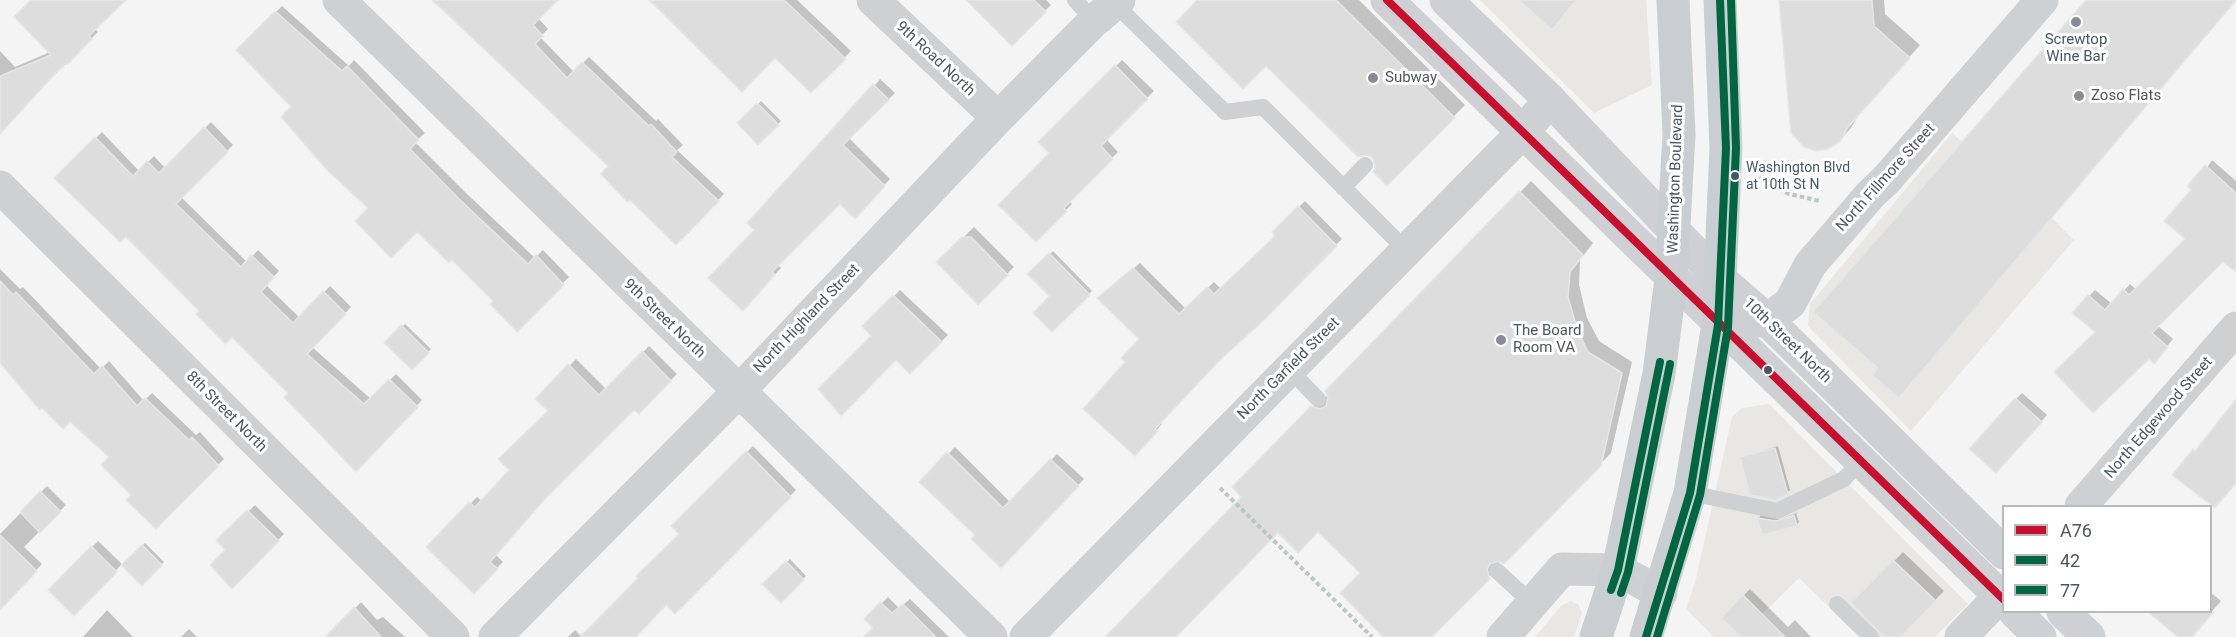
<!DOCTYPE html>
<style>
body{margin:0}
#map{position:relative;width:2236px;height:637px;overflow:hidden;background:#f4f4f4;font-family:Roboto,sans-serif}
canvas{display:block}
.legend{position:absolute;left:2002px;top:505px;width:210px;height:108px;box-sizing:border-box;background:#fff;border:2px solid #b7bbc0;margin:0;padding:8px 10px;list-style:none;font-size:18px;color:#4a5661}
.legend li{display:flex;align-items:center;gap:12px;height:30px}
.legend b{width:30px;border:2px solid #b7bbc0}
</style>
<div id="map">
<canvas width="2236" height="637"></canvas>
<ul class="legend">
<li><b style="height:8px;background:#c8102e"></b>A76</li>
<li><b style="height:8px;background:#006641"></b>42</li>
<li><b style="height:8px;background:#006641"></b>77</li>
</ul>
</div>
<script>
const c = document.querySelector('canvas').getContext('2d');
c.lineJoin = 'round';
function paint(path, color) {
  c.fillStyle = color;
  c.fill(path, 'evenodd');
}
function poly(rows) {
  const path = new Path2D();
  for (const r of rows) {
    path.moveTo(r[0], r[1]);
    for (let i = 2; i < r.length; i += 2) path.lineTo(r[i], r[i + 1]);
  }
  return path;
}
function trace(path, color, width, dash) {
  c.strokeStyle = color;
  c.lineWidth = width;
  c.lineCap = dash ? 'butt' : 'round';
  c.setLineDash(dash || []);
  c.stroke(path);
}
function drawText(font, color, halo, rows, align = 'center') {
  c.font = font + ' Roboto,sans-serif';
  c.lineWidth = 6;
  c.setLineDash([]);
  c.textBaseline = 'middle';
  c.strokeStyle = halo;
  c.fillStyle = color;
  for (const [text, x, y, turn = 0] of rows) {
    c.save();
    c.translate(x, y);
    c.rotate((+turn || 0) * Math.PI / 180);
    c.textAlign = isNaN(turn) ? turn : align;
    if (halo) c.strokeText(text, 0, 0);
    c.fillText(text, 0, 0);
    c.restore();
  }
}
const commercial = poly([
 [1480,0,1646,0,1652,85,1594,113],
 [1952,133,2052,218,2074,240,1911,431,1808,326,1810,304],
 [1769,404,1968,604,1935,637,1860,637,1799,578,1739,637,1714,637,1686,609,1696,579,1732,417,1742,408],
 [1570,601,1578,604,1582,613,1574,637,1535,637,1561,606]
]);
const shadow = poly([
 [32,0,124,0,95,29,98,32,0,129,0,51,15,67,50,52],
 [435,0,556,0,538,18,548,29,540,37,574,72,589,57,656,121,658,119,683,145,677,150,724,194,676,243,610,166],
 [653,0,797,0,851,51,811,91,775,56],
 [968,0,1046,0,1051,5,1012,44],
 [1199,0,1359,0,1465,105,1387,184,1374,157],
 [1779,0,1884,0,1885,14,1920,45,1859,114,1851,128,1839,141,1805,146,1798,141,1790,125],
 [2088,0,2236,1,1899,396,1880,368,1815,312],
 [282,6,349,66,354,60,425,133,415,142,466,193,535,258,543,250,569,277,517,330,495,301,452,258,417,230,369,208,293,107,238,50],
 [1122,60,1154,91,1106,139,1118,152,1069,201,1072,204,1036,240,1051,153,1040,142],
 [880,79,895,93,849,138,890,179,861,210,840,202,777,264,781,268,749,302,757,230],
 [761,101,781,121,758,143,739,123],
 [211,122,233,145,181,197,247,262,258,250,279,271,266,285,300,318,330,286,351,307,312,347,371,399,396,374,422,400,356,470,290,393,232,335,201,311,126,235,56,178,102,132,139,171,154,156,165,168],
 [2212,160,2236,181,2236,259,2223,260,2158,326,2173,339,2160,355,2148,357,2097,332,2089,296,2095,290,2112,304,2130,284,2137,290,2187,239,2193,189],
 [1531,181,1593,243,1580,260,1579,285,1587,318,1599,341,1632,362,1611,453,1504,562,1497,558,1500,566,1430,637,1385,637,1362,573,1318,530,1278,531,1174,637,1106,637,1243,497,1234,487,1323,396,1331,398,1327,392],
 [1305,201,1342,239,1260,322,1223,355,1160,422,1162,424,1141,448,1127,362,1141,339,1105,292,1140,263,1186,309,1214,282,1221,289,1277,235,1274,232],
 [974,227,1014,267,978,303,938,262],
 [1053,251,1092,291,1052,330,1051,296,1029,274],
 [0,269,20,289,23,287,101,369,109,361,144,401,152,393,196,435,200,432,224,459,156,527,111,457,0,362],
 [900,290,948,335,910,372,864,326],
 [405,324,431,349,412,368,386,343],
 [649,346,677,374,639,412,635,408,551,491,496,555,503,562,473,592,428,547,477,497,482,501,511,470,550,410,538,398,576,359,606,389],
 [2022,393,2047,415,2002,465,2016,399],
 [753,446,796,490,675,612,666,603,633,637,568,637,575,630,580,635,592,627,681,534,673,526],
 [1778,446,1790,490,1787,493,1742,457],
 [955,447,1010,502,1057,454,1084,479,1001,566,977,535,921,482],
 [47,486,66,505,24,547,42,564,0,608,0,534],
 [255,505,284,534,232,587,227,550,218,540],
 [1796,513,1799,522,1796,525,1763,534,1759,518,1761,515,1780,519],
 [98,541,122,564,74,614,50,590],
 [145,543,164,562,142,584,123,565],
 [1903,552,1944,591,1899,637,1886,637,1853,603],
 [790,559,806,576,781,601,765,584],
 [1750,589,1788,627,1795,620,1811,637,1753,637,1729,611],
 [2210,592,2221,601,2190,637,2180,637,2154,615,2157,612,2210,612],
 [888,597,899,608,910,599,949,637,874,637,879,632,866,619],
 [361,602,377,620,383,617,405,637,327,637],
 [107,610,133,637,83,637],
 [189,629,197,637,181,637]
]);
const building = poly([
 [31,0,126,0,89,36,92,39,68,64,64,64,0,134,0,76,51,55,14,17,31,0],
 [432,0,558,0,533,25,543,36,535,44,567,78,582,62,649,126,651,124,677,152,672,157,719,201,676,245,630,200,627,202,601,174,608,166,432,0],
 [649,0,784,0,846,59,811,93,775,58,742,92,649,0],
 [966,0,1034,0,1046,12,1012,46,966,0],
 [1197,0,1336,0,1455,118,1387,186,1373,172,1375,167,1373,158,1367,155,1358,157,1266,66,1243,89,1176,22,1197,0],
 [1519,0,1576,0,1552,30,1519,0],
 [1779,0,1872,0,1874,26,1910,58,1848,127,1840,142,1828,149,1816,151,1804,147,1791,133,1779,0],
 [2086,0,2236,0,1899,398,1872,375,1878,368,1813,312,2086,0],
 [275,11,342,71,347,66,419,140,410,149,459,199,528,264,536,255,564,285,517,332,490,304,493,301,452,260,449,263,417,232,391,258,355,221,368,208,328,171,281,117,291,107,236,50,275,11],
 [1115,65,1148,99,1101,146,1113,159,1064,208,1067,211,1036,242,998,205,1049,153,1038,142,1115,65],
 [873,84,889,100,843,145,885,186,855,219,840,204,772,272,775,275,743,311,708,278,754,230,747,223,873,84],
 [757,103,779,125,758,145,737,123,757,103],
 [204,127,228,152,176,204,241,267,251,255,274,277,261,292,293,323,323,291,346,314,307,354,364,404,389,379,418,407,356,472,284,397,288,393,232,337,225,344,196,314,199,311,126,237,120,242,54,178,95,137,133,176,147,161,159,173,204,127],
 [2205,165,2236,193,2236,272,2223,262,2152,333,2168,347,2154,364,2149,359,2093,413,2054,372,2095,332,2072,313,2088,295,2105,310,2123,289,2129,295,2185,239,2164,221,2191,190,2187,186,2205,165],
 [1519,191,1583,255,1570,272,1568,297,1577,329,1588,352,1622,373,1601,466,1504,564,1499,561,1490,564,1487,569,1490,579,1432,637,1383,637,1340,593,1360,573,1318,532,1298,553,1278,533,1176,637,1105,637,1241,497,1232,487,1311,406,1320,409,1326,406,1328,397,1325,391,1519,191],
 [1298,206,1337,246,1261,323,1222,358,1155,429,1158,431,1135,456,1083,409,1125,362,1121,358,1139,339,1097,298,1133,268,1179,314,1207,287,1214,294,1275,236,1272,232,1298,206],
 [962,237,971,237,1008,275,978,305,936,262,962,237],
 [1049,253,1090,295,1052,332,1033,313,1049,296,1027,274,1049,253],
 [0,281,13,295,16,292,94,374,102,366,137,406,145,398,189,440,192,437,219,466,156,529,126,500,131,495,101,465,109,457,70,422,63,429,42,408,40,410,0,363,0,281],
 [893,295,942,342,910,374,896,360,841,416,818,389,871,336,862,326,893,295],
 [401,325,429,353,412,370,384,343,401,325],
 [642,351,671,381,639,414,634,410,544,500,490,562,498,569,474,594,426,547,469,502,475,507,509,470,498,459,548,411,535,399,568,364,599,395,642,351],
 [2015,398,2042,422,1996,473,1969,449,2015,398],
 [2236,399,2236,483,2215,508,2172,475,2193,449,2195,451,2236,399],
 [1775,448,1788,494,1776,500,1750,495,1740,457,1775,448],
 [746,451,791,497,675,614,666,605,636,637,580,637,638,578,636,576,679,534,671,526,746,451],
 [947,452,1003,508,1050,459,1079,486,1001,568,971,539,975,535,919,482,947,452],
 [40,491,61,512,40,533,20,512,40,491],
 [247,510,279,541,232,589,210,565,225,550,216,540,247,510],
 [1794,515,1797,526,1762,535,1757,518,1776,521,1794,515],
 [0,535,37,571,0,610,0,535],
 [142,545,162,565,142,586,121,565,142,545],
 [91,546,117,572,74,616,48,590,91,546],
 [1893,560,1936,601,1901,637,1884,637,1851,603,1893,560],
 [786,561,804,580,781,603,762,584,786,561],
 [1743,595,1785,637,1741,637,1721,618,1743,595],
 [880,602,892,613,903,604,936,637,863,637,873,628,864,619,880,602],
 [354,607,381,637,325,637,354,607],
 [2148,612,2214,612,2192,637,2178,637,2148,612]
]);
const path = poly([
 [1759,178,1789,194,1820,201],
 [1220,488,1372,637]
]);
const service = poly([
 [1075,0,1094,21],
 [1115,4,1225,112,1263,107,1406,250],
 [1343,188,1365,165],
 [1289,369,1318,399],
 [1690,493,1777,511,1844,479,1861,461],
 [1497,571,1532,603],
 [1837,604,1871,637]
]);
const minor = poly([
 [339,0,991,637],
 [873,0,998,118],
 [0,187,453,637],
 [1718,325,1767,320,1790,303,1810,265,1871,194,1886,180,2042,0],
 [2081,506,2236,328],
 [495,637,738,392,998,118,1094,21,1119,0],
 [1026,637,1522,133,1550,100],
 [1503,637,1562,569,1618,570,1661,593],
 [1961,637,2004,592]
]);
const secondary = poly([
 [1387,0,2004,600],
 [1446,0,1550,100,1721,280,1767,320,2004,553],
 [2015,612,2040,637],
 [2063,612,2089,637]
]);
const primary = poly([
 [1596,637,1618,570,1659,374,1671,279,1679,134,1673,0],
 [1646,637,1690,493,1718,325,1726,148,1720,0]
]);
const bus1 = poly([
 [1387,0,2004,600]
]);
const bus2 = poly([
 [1611,590,1618,570,1660,362],
 [1646,637,1690,493,1718,325,1726,148,1720,0]
]);
const bus3 = poly([
 [1621,593,1628,572,1670,364],
 [1657,637,1700,495,1728,327,1736,148,1731,0]
]);
const markers = [
 [2076,22,6,"#868d94"],
 [1373,78,6,"#868d94"],
 [2079,96,6,"#868d94"],
 [1735,176,5,"#4a5661"],
 [1501,340,6,"#868d94"],
 [1768,370,5,"#4a5661"]
];
const busNames = [
 ["Washington Blvd",1746,168],
 ["at 10th St N",1746,185]
];
const poiNames = [
 ["Screwtop",2076,40,"center"],
 ["Wine Bar",2076,57,"center"],
 ["Subway",1385,78],
 ["Zoso Flats",2091,96],
 ["The Board",1513,331],
 ["Room VA",1513,348]
];
const streetNames = [
 ["9th Road North",935,59,43],
 ["North Fillmore Street",1886,178,-48],
 ["Washington Boulevard",1676,179,-88],
 ["9th Street North",664,319,44],
 ["North Highland Street",807,319,-46],
 ["10th Street North",1787,341,44],
 ["North Garfield Street",1289,369,-45],
 ["8th Street North",226,412,45],
 ["North Edgewood Street",2159,418,-49]
];
paint(commercial, '#e8e7e3');
paint(shadow, '#0003');
paint(building, '#ddddde');
trace(building, '#e5e6e7', 1.5);
trace(path, '#bcc7c4', 4, [4.5, 3]);
trace(service, '#ced0d2', 16);
trace(minor, '#ced0d2', 33);
trace(secondary, '#ced0d4', 33);
trace(primary, '#caced1', 33);
trace(bus1, '#c8102e', 8);
trace(bus2, '#006641', 8);
trace(bus3, '#006641', 8);
for (const [x, y, r, color] of markers) {
  const dot = new Path2D();
  dot.arc(x, y, r, 0, 2 * Math.PI);
  c.fillStyle = color;
  c.fill(dot);
  trace(dot, '#fff', 2);
}
drawText('14px', '#4a5661', '#fff', busNames, 'left');
drawText('15px', '#4a5661', '#fff', poiNames, 'left');
drawText('15px', '#4a5661', '#fff', streetNames);
</script>
